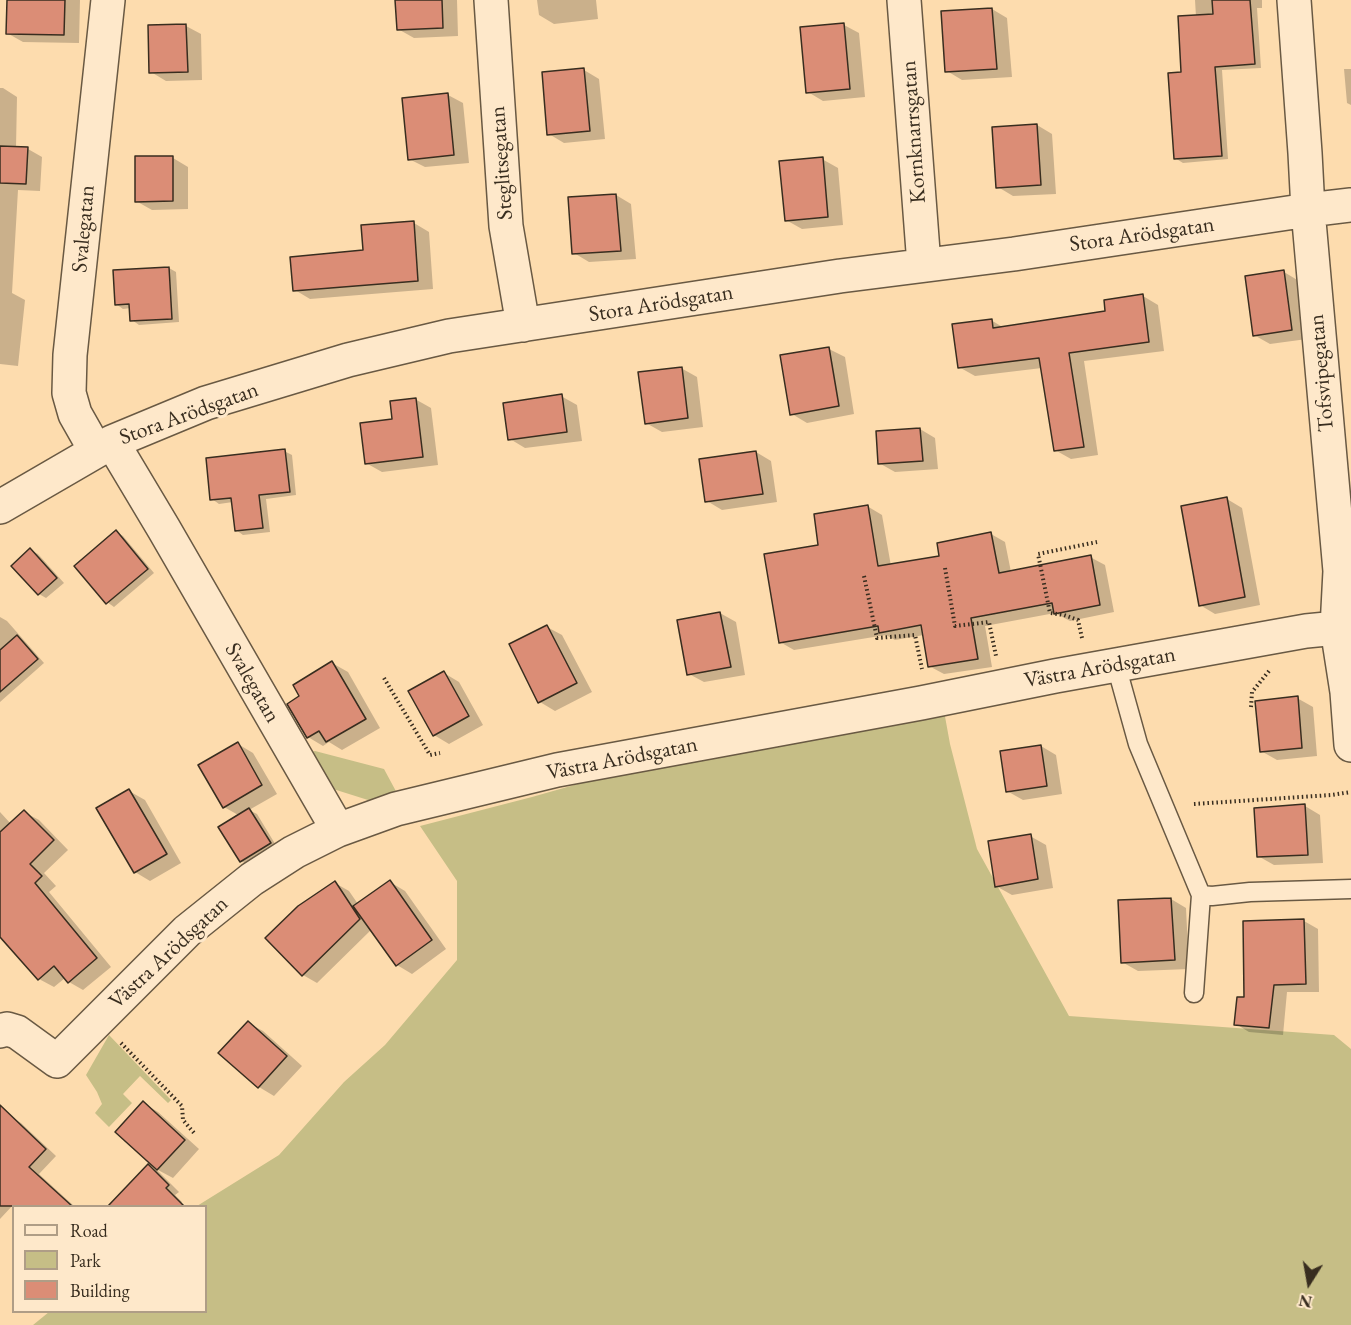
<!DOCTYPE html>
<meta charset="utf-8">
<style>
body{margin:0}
#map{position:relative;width:1351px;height:1325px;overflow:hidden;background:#fddcae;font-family:"EB Garamond",serif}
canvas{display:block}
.legend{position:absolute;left:12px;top:1205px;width:195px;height:108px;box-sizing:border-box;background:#fee8ca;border:2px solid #af9d86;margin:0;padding:8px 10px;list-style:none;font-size:18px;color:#382d1f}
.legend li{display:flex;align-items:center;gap:12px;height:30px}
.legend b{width:30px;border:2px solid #af9d86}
.north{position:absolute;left:1279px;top:1253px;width:60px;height:60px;-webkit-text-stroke:4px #fee8ca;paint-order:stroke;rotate:191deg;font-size:16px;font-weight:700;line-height:24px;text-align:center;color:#382d1f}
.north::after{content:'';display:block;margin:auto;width:21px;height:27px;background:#382d1f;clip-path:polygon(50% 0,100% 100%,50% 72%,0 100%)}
</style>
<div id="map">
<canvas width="1351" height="1325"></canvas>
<ul class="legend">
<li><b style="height:8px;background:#fee8ca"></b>Road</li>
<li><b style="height:16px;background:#c6be86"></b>Park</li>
<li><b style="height:16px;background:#db8d76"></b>Building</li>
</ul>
<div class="north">N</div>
</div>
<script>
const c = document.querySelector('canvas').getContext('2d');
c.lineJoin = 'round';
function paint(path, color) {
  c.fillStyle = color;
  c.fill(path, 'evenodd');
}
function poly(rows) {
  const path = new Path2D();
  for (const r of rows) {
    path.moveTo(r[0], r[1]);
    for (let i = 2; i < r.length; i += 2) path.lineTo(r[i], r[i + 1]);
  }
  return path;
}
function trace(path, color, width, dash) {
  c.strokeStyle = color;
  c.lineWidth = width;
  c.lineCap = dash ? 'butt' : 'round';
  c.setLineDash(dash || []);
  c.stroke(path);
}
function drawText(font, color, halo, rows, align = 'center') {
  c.font = font + ' "EB Garamond",serif';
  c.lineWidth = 6;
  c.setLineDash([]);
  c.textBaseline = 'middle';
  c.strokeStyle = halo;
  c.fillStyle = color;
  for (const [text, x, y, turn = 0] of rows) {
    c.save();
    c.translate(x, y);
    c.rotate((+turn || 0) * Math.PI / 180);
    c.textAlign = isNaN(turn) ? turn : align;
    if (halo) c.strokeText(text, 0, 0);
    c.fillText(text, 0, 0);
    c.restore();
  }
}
const green = poly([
 [944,711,950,744,977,849,1069,1016,1334,1035,1351,1049,1351,1325,33,1325,49,1312,206,1312,206,1206,197,1206,279,1155,344,1082,385,1045,457,960,457,881,420,826,532,797,680,755],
 [315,751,384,769,398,795,391,797,368,800,330,788,308,753],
 [109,1035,171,1100,168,1103,140,1076,123,1094,132,1103,109,1127,95,1113,102,1104,97,1092,86,1075]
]);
const shadow = poly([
 [8,0,80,0,79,43,23,42,7,33],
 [397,0,457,0,458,36,414,38,398,29],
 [537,0,596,0,598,19,554,24,539,15],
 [1195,0,1262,0,1262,8,1257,8,1261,68,1222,70,1228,159,1183,163,1175,158,1183,73,1196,17],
 [992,9,1007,18,1012,77,962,80,947,71],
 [844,25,859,33,865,97,823,101,808,92],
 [186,26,201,34,202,80,166,81,151,72],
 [1344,69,1351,69,1351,105,1347,103],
 [584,70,599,79,605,139,564,143,549,134],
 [0,88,3,88,17,97,16,148,28,149,42,157,40,191,18,190,12,293,25,300,18,366,0,364],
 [448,95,463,103,469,163,425,167,409,159],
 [1037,125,1052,134,1056,194,1013,196,998,187],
 [173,158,188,167,188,209,152,210,136,201],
 [822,159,838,168,843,225,802,229,786,220],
 [616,195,631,204,636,259,589,262,574,253],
 [414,223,429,232,433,289,310,299,295,290],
 [169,268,176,272,179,322,139,325,132,320,131,308,123,309,116,304],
 [1284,272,1299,281,1307,339,1270,344,1254,335],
 [1143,296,1158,305,1164,351,1084,361,1098,455,1071,459,1055,450,1042,368,975,376,959,367,991,320,1004,328,1107,312],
 [829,349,845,357,854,414,807,423,792,414],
 [681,368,697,377,703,427,662,432,646,423],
 [561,396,577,405,582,441,525,448,510,439],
 [415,399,431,408,438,465,382,472,366,463,394,420],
 [920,429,935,438,938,469,895,472,879,463],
 [284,451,292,455,296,495,266,499,270,532,243,535,236,530,233,502,219,504,212,499],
 [756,452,771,461,777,502,722,510,707,501],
 [1227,499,1242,508,1260,605,1215,614,1200,605],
 [867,506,882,515,891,566,941,557,991,534,1005,542,1011,572,1090,557,1105,565,1114,612,1070,621,1055,613,985,626,992,667,944,674,929,666,924,635,895,640,886,635,794,650,780,642,820,546],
 [116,532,123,536,154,573,114,607,107,602],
 [30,550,38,554,64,583,46,598,39,594,13,566],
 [720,613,736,622,745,675,704,682,689,674],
 [0,617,7,621,44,663,0,702],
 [547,627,562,635,592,692,555,711,540,702],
 [332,663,348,672,380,728,342,750,329,742,323,746,308,737,302,697],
 [444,673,459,682,483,725,449,744,434,735],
 [1297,698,1313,707,1317,756,1277,760,1261,751],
 [238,744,253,753,277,794,249,810,257,814,277,847,248,865,241,861,240,816,224,807],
 [1041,746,1056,755,1062,794,1023,800,1007,791],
 [129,791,145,800,181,863,150,881,135,872],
 [1305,806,1320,815,1323,863,1274,865,1258,856],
 [0,812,11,824,24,812,39,820,68,850,44,873,56,886,49,892,111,967,83,990,69,982,65,978,54,987,39,979,0,919],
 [1030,836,1046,845,1053,888,1012,895,996,886],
 [390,882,405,891,446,949,412,974,397,965,372,929,317,983,303,975,267,938,335,883,349,891,358,904],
 [1171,899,1186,908,1189,969,1138,971,1122,962],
 [1304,921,1318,929,1319,992,1287,992,1283,1035,1249,1032,1236,1024,1246,999,1244,922],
 [248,1023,263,1031,302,1066,274,1096,259,1087,221,1053],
 [143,1103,158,1112,199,1149,173,1178,158,1170,117,1131],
 [10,1116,21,1123,56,1156,39,1174,74,1206,15,1206,13,1205,0,1219,0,1127],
 [148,1166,158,1171,179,1192,175,1195,182,1202,178,1206,110,1206]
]);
const building = poly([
 [7,0,65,0,64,35,6,34,7,0],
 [395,0,442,0,443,28,397,30,395,0],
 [1212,0,1250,0,1255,64,1215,67,1222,156,1174,159,1168,73,1181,72,1178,16,1213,14,1212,0],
 [992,8,997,69,945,72,941,11,992,8],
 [844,23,850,89,806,93,800,27,844,23],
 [186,24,188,72,149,73,148,25,186,24],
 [584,68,590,131,547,135,542,72,584,68],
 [448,93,454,155,408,160,402,98,448,93],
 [1037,124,1041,185,996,188,992,127,1037,124],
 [0,146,28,147,26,184,0,183,0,146],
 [135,156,173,156,173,201,135,202,135,156],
 [823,157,828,217,785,221,779,161,823,157],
 [616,194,621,251,572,254,568,197,616,194],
 [414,221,418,281,293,291,290,257,363,250,361,225,414,221],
 [169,267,172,319,130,321,129,304,115,305,113,270,169,267],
 [1284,270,1292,330,1253,336,1245,276,1284,270],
 [1143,294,1149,342,1069,353,1084,447,1054,451,1039,358,958,368,952,324,992,319,993,328,1105,311,1104,300,1143,294],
 [829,347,839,406,790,415,780,355,829,347],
 [682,367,688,418,645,424,638,372,682,367],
 [562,394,567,432,508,440,503,403,562,394],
 [416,398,423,457,365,464,360,423,392,419,390,401,416,398],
 [920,428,923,461,878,464,876,431,920,428],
 [285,449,290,492,259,495,263,528,235,531,231,498,210,500,206,458,285,449],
 [756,451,763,494,705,502,699,459,756,451],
 [1227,497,1245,597,1199,606,1181,506,1227,497],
 [868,505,878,566,939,556,937,543,991,532,999,573,1091,555,1100,605,1054,614,1052,603,971,618,978,659,928,667,921,625,879,633,878,626,779,643,764,554,818,545,814,514,868,505],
 [116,530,148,569,106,604,74,566,116,530],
 [30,548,57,578,38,595,11,566,30,548],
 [720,612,731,667,687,675,677,620,720,612],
 [547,625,577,683,538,703,509,644,547,625],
 [17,635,38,659,0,692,0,650,17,635],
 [332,661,366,719,326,742,319,731,307,738,287,704,299,696,293,685,332,661],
 [444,671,469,716,433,736,408,691,444,671],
 [1298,696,1302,748,1260,752,1255,701,1298,696],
 [238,742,262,785,223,808,198,765,238,742],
 [1041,745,1047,786,1006,792,1000,751,1041,745],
 [129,789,167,854,134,873,96,808,129,789],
 [1305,804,1308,855,1257,857,1254,808,1305,804],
 [249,808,271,843,240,862,218,827,249,808],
 [24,810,54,840,30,864,42,876,35,883,97,958,68,983,54,966,38,980,0,937,0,832,24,810],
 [1031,834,1038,879,995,887,988,841,1031,834],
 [390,880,432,940,396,966,353,906,390,880],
 [335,881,360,919,302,976,265,938,298,906,335,881],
 [1171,898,1175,960,1121,963,1118,900,1171,898],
 [1304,919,1306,984,1274,985,1269,1028,1234,1025,1237,997,1244,997,1243,921,1304,919],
 [248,1021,287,1056,258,1088,218,1053,248,1021],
 [143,1101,185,1140,157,1170,115,1132,143,1101],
 [0,1105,46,1149,29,1167,72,1206,0,1206,0,1105],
 [148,1164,169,1185,166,1188,184,1206,108,1206,148,1164]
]);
const path = poly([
 [945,568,955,626,989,622,996,656],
 [864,576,877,638,915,635,922,669],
 [1082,638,1078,620,1064,615,1050,613,1038,554,1097,542],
 [384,678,430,755,440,753],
 [1251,707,1252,692,1269,671],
 [1194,804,1331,795,1351,792],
 [121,1043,182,1106,183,1120,194,1133]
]);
const lane = poly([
 [1116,665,1138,744,1201,895,1212,896,1250,892,1351,889],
 [1194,993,1201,895]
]);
const street = poly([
 [491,0,506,226,523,325],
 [904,0,924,265],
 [1294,0,1305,153,1308,210,1340,571,1337,628,1347,692,1351,745],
 [112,442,164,529,338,830],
 [96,451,75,414,69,393,70,355,108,0],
 [0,507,112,442,206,403,348,360,449,336,840,276,1014,254,1308,210,1351,205],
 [0,1031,7,1029,17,1032,57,1061,187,931,252,879,294,852,338,830,396,809,557,770,921,703,1055,676,1306,631,1337,628]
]);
const streetNames = [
 ["Kornknarrsgatan",914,132,-94],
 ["Steglitsegatan",502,163,-94],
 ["Svalegatan",84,229,-85],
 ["Stora Arödsgatan",1142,235,-8],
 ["Stora Arödsgatan",661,304,-9],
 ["Tofsvipegatan",1322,373,-95],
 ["Stora Arödsgatan",189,414,-20],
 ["Västra Arödsgatan",1100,668,-10],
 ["Svalegatan",252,683,60],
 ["Västra Arödsgatan",622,759,-11],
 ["Västra Arödsgatan",169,953,-43]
];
paint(green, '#c6be86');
paint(shadow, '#0003');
paint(building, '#db8d76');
trace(building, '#382d1f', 1.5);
trace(lane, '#695943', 21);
trace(street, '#695943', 36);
trace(path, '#382d1f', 4, [1.5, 3]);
trace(lane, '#fee8ca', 18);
trace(street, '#fee8ca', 33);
drawText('22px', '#382d1f', '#fee8ca', streetNames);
</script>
